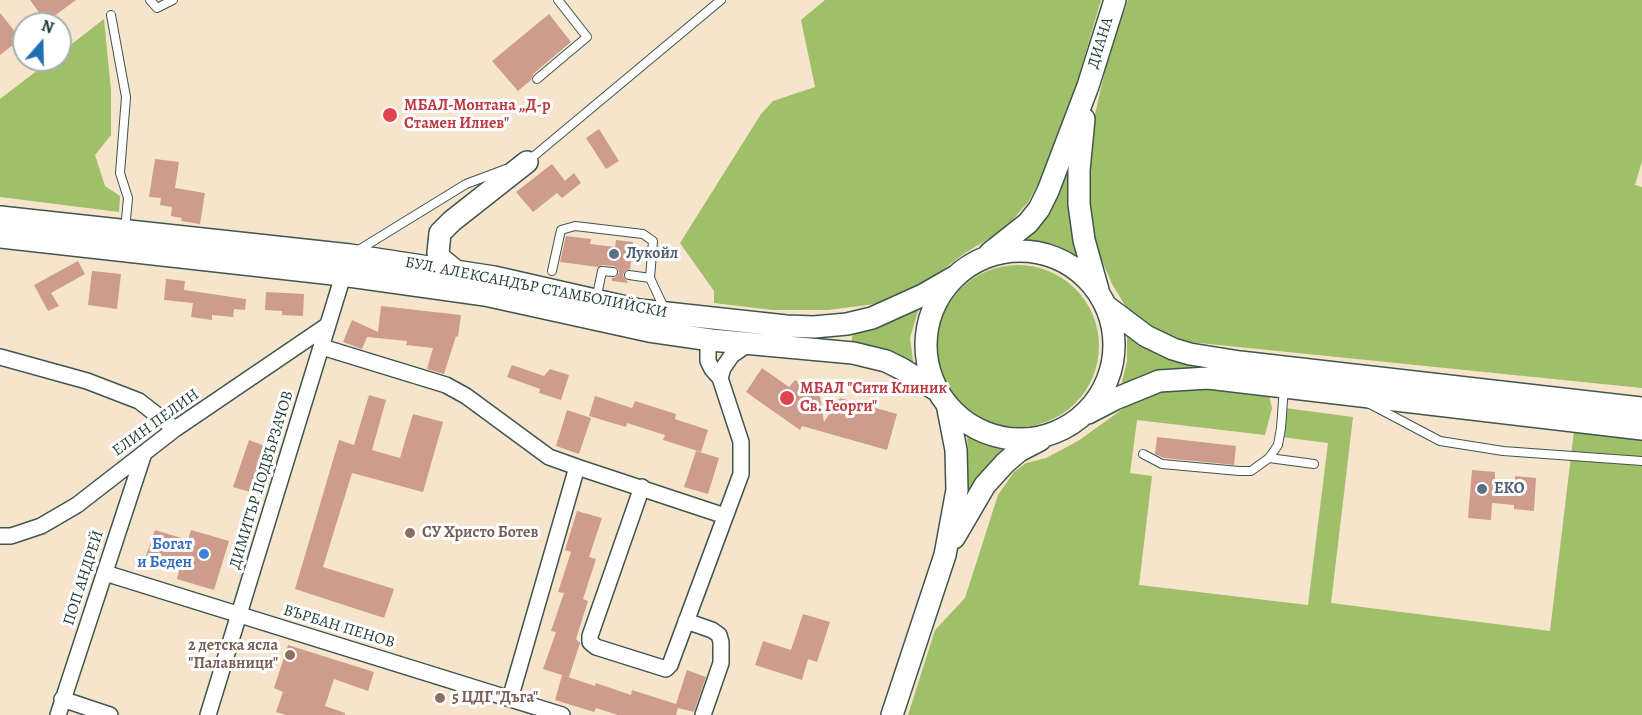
<!DOCTYPE html>
<meta charset="utf-8">
<style>
body{margin:0}
#map{position:relative;width:1642px;height:715px;overflow:hidden;background:#f6e4cd;font-family:Alegreya,serif}
canvas{display:block}
.north{position:absolute;left:12px;top:12px;width:60px;height:60px;box-sizing:border-box;background:#fff;border:2px solid #a5b1ae;border-radius:50%;rotate:20deg;font-size:16px;font-weight:700;line-height:24px;text-align:center;color:#1f3d34}
.north::after{content:'';display:block;margin:auto;width:21px;height:27px;background:#1f6fb2;clip-path:polygon(50% 0,100% 100%,50% 72%,0 100%)}
</style>
<div id="map">
<canvas width="1642" height="715"></canvas>
<div class="north">N</div>
</div>
<script>
const c = document.querySelector('canvas').getContext('2d');
c.lineJoin = 'round';
function paint(path, color) {
  c.fillStyle = color;
  c.fill(path, 'evenodd');
}
function poly(rows) {
  const path = new Path2D();
  for (const r of rows) {
    if (r.length === 3) {
      path.moveTo(r[0] + r[2], r[1]);
      path.arc(r[0], r[1], r[2], 0, 2 * Math.PI);
      continue;
    }
    path.moveTo(r[0], r[1]);
    for (let i = 2; i < r.length; i += 2) path.lineTo(r[i], r[i + 1]);
  }
  return path;
}
function trace(path, color, width, dash) {
  c.strokeStyle = color;
  c.lineWidth = width;
  c.lineCap = dash ? 'butt' : 'round';
  c.setLineDash(dash || []);
  c.stroke(path);
}
function drawText(font, color, halo, rows, align = 'center') {
  c.font = font + ' Alegreya,serif';
  c.lineWidth = 6;
  c.setLineDash([]);
  c.textBaseline = 'middle';
  c.strokeStyle = halo;
  c.fillStyle = color;
  for (const [text, x, y, turn = 0] of rows) {
    c.save();
    c.translate(x, y);
    c.rotate((+turn || 0) * Math.PI / 180);
    c.textAlign = isNaN(turn) ? turn : align;
    if (halo) c.strokeText(text, 0, 0);
    c.fillText(text, 0, 0);
    c.restore();
  }
}
const green = poly([
 [825,0,1101,0,1077,83,1049,165,1028,202,1010,223,995,235,965,253,920,287,875,304,828,310,772,310,714,303,714,291,680,243,761,114,773,101,815,87,801,20],
 [1128,0,1642,0,1642,161,1635,185,1642,187,1642,388,1189,342,1170,337,1142,324,1126,307,1112,284,1100,256,1089,224,1085,181,1091,132,1109,53],
 [104,19,111,91,111,135,95,155,105,186,120,196,119,212,0,197,0,99,51,60,60,60,60,53],
 [1069,159,1081,259,1056,245,1023,239],
 [1018,346,81],
 [919,308,910,338,914,368,851,344,853,332],
 [1127,333,1217,367,1121,386,1127,361],
 [1182,389,1214,389,1269,396,1272,408,1265,435,1137,420,1130,473,1152,476,1139,585,1308,605,1328,443,1282,437,1285,408,1353,417,1331,603,1550,631,1574,431,1642,438,1642,715,908,715,935,630,965,598,998,495,1014,472,1026,463,1046,458,1078,441,1131,403,1157,393],
 [967,434,985,443,1007,448,965,504,968,459]
]);
const building = poly([
 [30,0,76,0,46,22],
 [0,13,21,39,0,55],
 [549,14,571,42,533,74,531,80,518,91,492,61],
 [599,129,619,161,606,169,586,138],
 [155,159,179,162,175,188,205,193,200,224,181,221,182,218,171,216,172,207,160,205,161,198,149,197],
 [552,164,565,181,574,173,581,183,562,198,557,193,533,212,516,192],
 [566,236,591,239,590,244,615,247,616,240,633,242,630,269,625,271,623,275,628,283,612,281,612,278,616,277,619,273,618,269,614,266,602,265,598,267,560,262],
 [78,261,85,274,51,293,59,306,48,311,34,285],
 [92,271,121,274,117,309,88,305],
 [166,279,185,281,184,290,246,299,245,310,234,309,233,317,212,315,212,320,191,317,193,303,164,300],
 [266,292,304,294,303,316,282,315,282,311,265,310],
 [381,306,461,315,458,337,456,336,444,374,427,369,433,348,406,345,407,341,367,337,362,349,343,342,352,320,378,332],
 [512,365,544,376,550,369,569,375,561,400,539,393,540,389,507,377],
 [762,368,789,387,795,380,804,386,810,381,818,384,824,422,840,398,897,414,887,450,802,426,800,430,746,392],
 [369,395,386,400,372,450,400,458,413,414,443,422,423,492,352,473,323,567,394,589,384,618,295,589,339,440,354,445],
 [595,396,632,408,635,401,676,414,675,419,708,430,701,452,663,440,665,435,627,423,626,427,589,416],
 [567,410,591,418,579,454,556,446],
 [1157,437,1236,446,1234,465,1164,458,1155,454],
 [249,440,273,449,257,494,233,487],
 [696,451,719,458,708,494,684,487],
 [1472,470,1495,472,1495,480,1515,481,1515,476,1536,478,1534,511,1514,509,1514,505,1492,503,1491,520,1468,518],
 [577,511,602,518,589,557,596,559,583,599,588,601,576,639,580,643,569,677,565,676,595,686,596,683,631,695,632,690,676,704,687,670,706,677,694,712,678,708,676,715,618,715,596,708,594,712,555,700,562,675,543,669,556,632,551,631,564,593,558,592,571,552,565,550],
 [155,530,188,540,191,530,229,541,214,590,177,579,180,567,146,556],
 [803,614,830,622,817,662,808,659,802,680,755,665,763,641,791,650],
 [288,645,374,672,368,691,334,679,325,706,345,713,345,715,286,715,276,712,283,692,274,688]
]);
const service = poly([
 [150,0,157,8,173,0],
 [111,15,126,97,120,173,128,198,125,230],
 [537,79,587,37,558,0],
 [528,161,721,0],
 [357,251,466,184,506,169],
 [552,271,561,230,575,226,643,234,653,241,650,278,665,310],
 [629,275,650,278],
 [596,300,602,271,613,272],
 [1368,403,1440,441,1503,451,1642,461],
 [1143,454,1162,464,1239,471,1251,471,1269,458,1278,445,1281,428,1284,387],
 [1269,458,1314,464]
]);
const minor = poly([
 [322,347,446,385,466,396,549,457,577,467,510,699],
 [0,357,87,381,139,401,175,429],
 [720,378,723,368,732,355,748,344],
 [577,467,725,516],
 [642,487,590,636,590,642,596,647,666,669,670,665,741,474,741,442,720,378,712,369,708,361,708,351,711,340],
 [0,536,11,536,41,526,77,505,175,429,328,325],
 [105,573,562,715],
 [686,621,712,630,719,635,721,642,721,663,703,715],
 [62,699,110,715],
 [58,715,144,453],
 [208,715,346,266]
]);
const secondary = poly([
 [1084,119,1079,170,1079,204,1084,240,1098,290],
 [0,217,350,255,494,277,639,310,786,326,814,327,847,324,872,318,923,295,956,276],
 [0,237,342,275,485,295,649,331,711,340,853,353,886,361,902,369,938,391],
 [1020,345,94],
 [990,253,1028,223,1039,209,1048,191,1088,86,1115,0],
 [457,272,441,259,438,253,440,233,452,221,527,162],
 [1106,306,1146,336,1173,349,1190,354,1240,362,1642,408],
 [1088,413,1115,399,1159,381,1208,378,1642,429],
 [954,538,985,485,1005,463,1019,451,1040,440],
 [892,715,945,555,957,490,956,450,947,404]
]);
const markers = [
 [390,115,8,"#e0444e"],
 [614,254,6,"#5c6f8a"],
 [787,398,8,"#e0444e"],
 [1482,489,6,"#5c6f8a"],
 [410,533,6,"#8d6e63"],
 [204,554,6,"#3f7fe0"],
 [290,655,6,"#8d6e63"],
 [440,698,6,"#8d6e63"]
];
const streetNames = [
 ["ДИАНА",1101,43,-73],
 ["БУЛ. АЛЕКСАНДЪР СТАМБОЛИЙСКИ",536,288,11],
 ["ЕЛИН ПЕЛИН",156,423,-36],
 ["ДИМИТЪР ПОДВЪРЗАЧОВ",262,480,-73],
 ["ПОП АНДРЕЙ",84,578,-72],
 ["ВЪРБАН ПЕНОВ",339,627,17]
];
const healthNames = [
 ["МБАЛ-Монтана „Д-р",404,106],
 ["Стамен Илиев\"",404,124],
 ["МБАЛ \"Сити Клиник",800,389],
 ["Св. Георги\"",800,407]
];
const serviceNames = [
 ["Лукойл",626,254],
 ["EKO",1494,489]
];
const educationNames = [
 ["СУ Христо Ботев",422,533],
 ["2 детска ясла",278,646,"right"],
 ["\"Палавници\"",278,664,"right"],
 ["5 ЦДГ \"Дъга\"",452,698]
];
const shopNames = [
 ["Богат",192,545],
 ["и Беден",192,563]
];
paint(green, '#9fbf68');
paint(building, '#ce9c8c');
trace(service, '#3f564b', 10);
trace(minor, '#3f564b', 18);
trace(secondary, '#3f564b', 24);
trace(service, '#fff', 8);
trace(minor, '#fff', 15);
trace(secondary, '#fff', 21);
for (const [x, y, r, color] of markers) {
  const dot = new Path2D();
  dot.arc(x, y, r, 0, 2 * Math.PI);
  c.fillStyle = color;
  c.fill(dot);
  trace(dot, '#fff', 2);
}
drawText('16px', '#1f3d34', '#fff', streetNames);
drawText('bold 16px', '#be3a42', '#fff', healthNames, 'left');
drawText('bold 16px', '#4e5e75', '#fff', serviceNames, 'left');
drawText('bold 16px', '#785e54', '#fff', educationNames, 'left');
drawText('bold 16px', '#366cbe', '#fff', shopNames, 'right');
</script>
